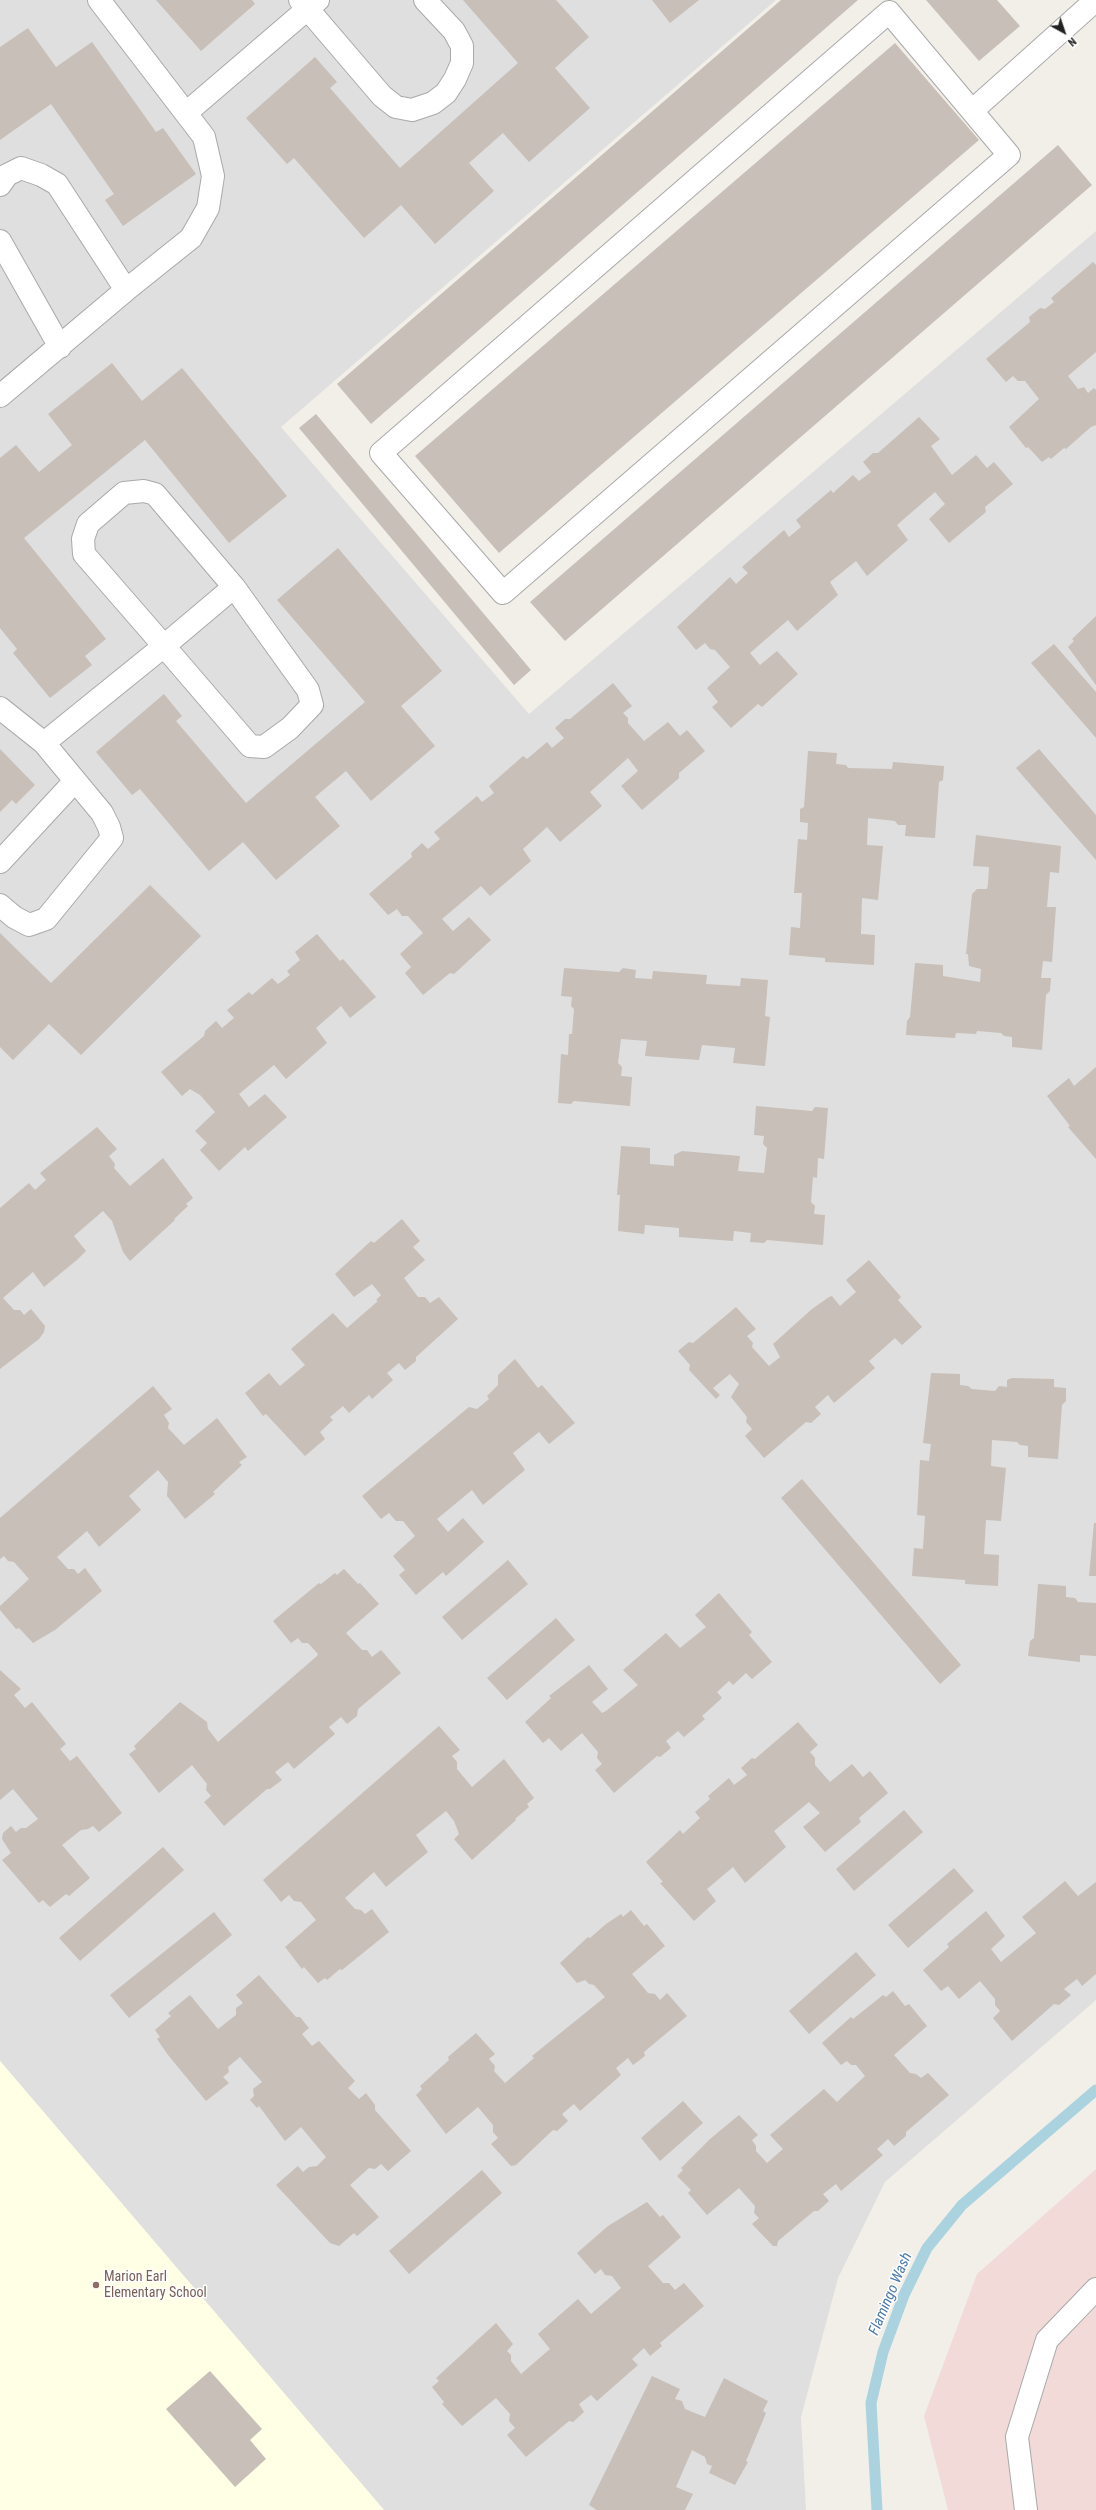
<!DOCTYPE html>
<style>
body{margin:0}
#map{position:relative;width:1096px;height:2510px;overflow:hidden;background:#f2efe9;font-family:"Roboto Condensed",sans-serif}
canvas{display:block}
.north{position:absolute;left:1044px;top:12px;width:40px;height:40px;-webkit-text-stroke:3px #fff;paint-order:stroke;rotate:140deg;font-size:11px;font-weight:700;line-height:16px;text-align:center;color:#222}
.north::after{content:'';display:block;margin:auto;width:14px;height:18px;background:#222;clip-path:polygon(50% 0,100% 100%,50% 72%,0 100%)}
</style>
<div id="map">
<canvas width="1096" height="2510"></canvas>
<div class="north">N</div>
</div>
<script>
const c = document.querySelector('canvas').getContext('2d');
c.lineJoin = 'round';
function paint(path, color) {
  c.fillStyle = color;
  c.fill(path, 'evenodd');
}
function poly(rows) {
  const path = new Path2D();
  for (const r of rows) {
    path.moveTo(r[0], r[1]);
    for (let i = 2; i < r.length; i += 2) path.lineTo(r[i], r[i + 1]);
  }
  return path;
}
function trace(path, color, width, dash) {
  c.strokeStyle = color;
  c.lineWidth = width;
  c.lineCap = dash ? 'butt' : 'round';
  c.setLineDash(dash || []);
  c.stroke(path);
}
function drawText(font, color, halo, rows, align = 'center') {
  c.font = font + ' "Roboto Condensed",sans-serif';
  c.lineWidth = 3;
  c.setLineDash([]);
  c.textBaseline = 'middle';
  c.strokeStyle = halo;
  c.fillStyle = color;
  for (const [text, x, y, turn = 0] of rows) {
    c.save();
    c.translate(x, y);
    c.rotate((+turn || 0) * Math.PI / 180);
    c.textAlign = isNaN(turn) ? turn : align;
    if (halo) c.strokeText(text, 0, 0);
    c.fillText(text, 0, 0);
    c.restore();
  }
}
const residential = poly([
 [0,0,776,0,281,427,529,714,1096,231,1096,2000,885,2182,838,2278,801,2417,806,2510,384,2510,0,2061]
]);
const commercial = poly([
 [1096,2169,1096,2510,948,2510,924,2416,977,2274]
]);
const education = poly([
 [0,2061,384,2510,0,2510]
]);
const stream = poly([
 [877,2510,871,2403,883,2352,904,2295,927,2248,962,2205,1096,2090]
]);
const building = poly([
 [156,0,252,0,255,4,201,51],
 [463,0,556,0,589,37,555,68,590,108,529,162,503,133,469,163,494,191,435,244,401,205,364,238,294,158,287,164,246,118,315,57,337,82,330,88,400,168,518,63],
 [652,0,699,0,670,23],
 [781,0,858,0,371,424,337,384],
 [926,0,997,0,1020,26,979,61],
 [28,28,56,67,92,42,156,132,163,128,196,174,123,226,105,200,114,194,51,104,0,140,0,47],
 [895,43,979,140,499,553,415,456],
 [1058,145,1092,185,565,641,530,602],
 [1093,262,1096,265,1096,352,1068,376,1078,389,1084,387,1088,393,1094,388,1096,390,1096,425,1091,427,1066,449,1064,448,1051,459,1049,457,1042,462,1028,447,1026,448,1009,427,1039,399,1025,381,1018,381,1013,376,1006,382,986,359,1030,322,1029,317,1040,308,1045,309,1054,302,1051,298],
 [112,363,142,401,182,368,287,496,229,543,145,440,24,538,106,639,85,656,92,665,50,698,13,653,17,649,0,628,0,458,16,445,39,472,72,445,48,414],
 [316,414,531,670,514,685,299,428],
 [919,417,940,439,931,446,952,475,976,455,987,468,994,462,1013,484,985,507,986,512,949,543,929,519,945,504,935,492,897,525,908,540,867,576,856,561,830,582,838,595,797,631,788,620,750,653,760,665,777,651,798,674,762,707,758,704,731,728,712,707,718,702,707,688,730,667,715,650,710,649,705,643,696,650,677,627,730,577,736,584,748,573,742,567,784,530,789,537,801,527,796,520,831,490,833,493,853,475,859,481,871,472,863,462,873,453,878,453],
 [338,548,442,671,401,706,435,746,371,801,346,771,315,797,340,826,276,880,243,842,209,871,140,789,132,795,96,752,164,694,182,716,176,721,246,803,365,702,277,600],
 [1096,616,1096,685,1068,647,1074,641,1072,639],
 [1054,644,1096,692,1096,738,1031,663],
 [613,683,632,706,623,713,628,718,628,723,644,741,668,722,680,736,687,730,705,751,679,773,679,778,642,810,621,786,638,771,628,758,590,792,602,806,560,842,547,827,523,849,531,861,490,896,481,886,442,919,453,931,469,917,491,940,454,974,450,973,423,995,405,973,411,967,400,954,423,933,408,916,402,916,397,909,388,915,369,894,412,857,411,853,422,843,428,849,440,839,434,832,477,796,482,802,494,793,489,786,523,756,527,759,547,742,552,748,564,738,555,728,565,719,570,719],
 [0,749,35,785,16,804,12,800,0,812],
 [1039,749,1096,815,1096,860,1016,768],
 [808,751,837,753,836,764,846,765,848,768,892,769,893,762,944,766,943,780,939,782,935,838,905,836,906,825,898,825,895,821,868,818,867,845,883,846,878,900,862,898,861,934,875,935,874,965,825,962,825,958,789,955,791,927,800,928,802,893,794,893,798,839,807,840,808,823,800,822,800,809,804,807],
 [976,835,1061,846,1059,873,1050,872,1047,907,1056,907,1052,962,1043,961,1041,978,1051,978,1050,991,1046,995,1042,1050,1012,1047,1012,1037,1004,1036,1001,1033,977,1031,976,1034,956,1033,955,1038,906,1035,907,1021,910,1017,915,963,943,965,943,976,980,982,981,969,969,966,968,954,966,954,972,894,977,889,987,889,988,884,989,867,973,866],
 [150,885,201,936,81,1055,49,1024,13,1060,0,1047,0,933,51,983],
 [317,934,340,961,343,959,376,997,350,1018,341,1006,316,1028,327,1043,286,1079,274,1065,239,1094,249,1107,265,1094,287,1117,248,1151,245,1147,219,1171,200,1150,207,1143,195,1131,215,1112,200,1095,190,1089,182,1096,161,1072,204,1036,205,1031,216,1021,222,1028,234,1018,227,1010,249,992,252,995,272,978,278,984,290,975,287,971,300,960,295,952],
 [564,968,619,972,623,968,636,970,635,978,652,979,653,971,707,975,706,984,740,986,741,978,768,980,765,1016,770,1017,765,1066,733,1063,735,1048,702,1045,699,1060,645,1056,647,1041,621,1039,618,1063,622,1067,621,1076,632,1077,630,1106,574,1101,571,1104,558,1103,561,1054,568,1055,569,1034,572,1034,574,1009,571,1006,572,997,561,996],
 [1096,1067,1096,1159,1068,1127,1070,1126,1047,1096,1069,1078,1074,1086],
 [756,1106,812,1111,815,1107,828,1108,824,1159,818,1158,817,1178,813,1177,811,1202,815,1206,814,1214,825,1215,823,1245,767,1240,764,1243,750,1242,751,1233,734,1231,733,1241,679,1237,679,1228,645,1225,644,1234,618,1231,620,1195,617,1195,621,1146,650,1148,650,1164,674,1166,674,1155,682,1151,740,1156,738,1171,764,1173,767,1148,763,1144,764,1136,754,1135],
 [97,1127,117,1149,109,1156,115,1164,114,1168,130,1186,163,1158,193,1198,186,1204,188,1206,174,1219,175,1220,130,1261,123,1252,112,1221,103,1211,74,1236,86,1251,78,1259,44,1287,33,1272,3,1298,14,1310,20,1310,24,1315,31,1309,45,1326,44,1332,39,1339,0,1369,0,1208,29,1183,35,1190,46,1180,40,1173],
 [402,1219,420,1241,413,1247,425,1260,404,1278,418,1297,425,1297,430,1303,439,1297,458,1319,416,1357,416,1361,405,1370,399,1363,387,1373,393,1380,372,1399,369,1395,349,1413,343,1406,330,1417,333,1420,320,1432,325,1439,305,1456,266,1414,263,1416,245,1393,269,1373,280,1386,305,1365,291,1349,333,1313,347,1328,378,1301,376,1300,381,1295,372,1284,354,1297,335,1274,371,1241,374,1243],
 [869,1260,901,1297,898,1300,922,1327,902,1345,895,1338,869,1361,875,1368,834,1403,828,1395,815,1407,821,1414,811,1423,806,1422,764,1458,745,1436,752,1429,746,1422,747,1417,731,1397,739,1384,730,1374,713,1388,720,1395,716,1399,689,1370,690,1365,678,1351,689,1342,693,1343,736,1307,756,1329,747,1336,753,1343,752,1347,769,1366,780,1357,773,1344,812,1309,829,1297,832,1296,840,1306,856,1292,846,1280],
 [515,1359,538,1388,542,1385,575,1423,549,1444,539,1432,513,1453,525,1470,483,1505,472,1490,437,1519,448,1532,463,1518,484,1542,446,1576,443,1572,416,1595,399,1575,405,1570,393,1556,415,1536,403,1521,396,1521,389,1513,381,1519,362,1496,469,1407,477,1409,489,1399,487,1396,498,1385,498,1375],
 [931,1373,960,1374,960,1385,968,1386,972,1389,995,1391,999,1386,1007,1387,1007,1380,1012,1378,1054,1379,1054,1387,1066,1388,1066,1401,1062,1405,1058,1459,1028,1457,1028,1446,1020,1445,1017,1442,992,1440,991,1466,1006,1468,1001,1521,986,1520,984,1554,999,1555,998,1586,965,1584,965,1580,912,1576,914,1548,923,1549,925,1516,917,1515,920,1460,929,1461,931,1444,923,1443],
 [153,1386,172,1409,164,1415,169,1423,168,1428,184,1445,217,1418,247,1457,239,1462,242,1465,213,1492,215,1494,185,1519,167,1496,168,1482,158,1470,129,1496,141,1510,99,1547,87,1531,57,1557,68,1569,74,1569,78,1574,85,1568,102,1591,55,1630,33,1643,19,1628,16,1629,0,1610,0,1606,29,1579,14,1562,8,1561,4,1556,0,1559,0,1518],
 [802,1479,961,1665,940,1684,781,1498],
 [1094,1523,1096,1523,1096,1576,1089,1576],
 [508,1560,528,1584,462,1640,442,1617],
 [344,1569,358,1584,360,1583,379,1604,346,1633,362,1650,367,1650,372,1657,381,1650,401,1673,358,1709,357,1716,347,1724,341,1717,329,1727,335,1734,294,1769,288,1762,275,1772,282,1780,270,1789,267,1789,224,1826,204,1802,211,1796,206,1790,207,1784,192,1765,159,1793,129,1754,136,1749,134,1746,180,1702,207,1722,208,1729,218,1742,317,1656,318,1654,308,1643,302,1643,298,1638,291,1643,273,1621,319,1583,321,1584,335,1573,337,1575],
 [1038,1584,1066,1586,1066,1597,1075,1598,1078,1602,1096,1603,1096,1656,1080,1655,1080,1662,1028,1656,1030,1641,1034,1638],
 [719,1593,752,1632,749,1635,772,1662,752,1679,746,1673,733,1685,729,1681,717,1692,722,1698,702,1716,705,1719,684,1737,678,1731,666,1741,671,1748,660,1757,657,1756,614,1793,595,1770,602,1764,597,1758,598,1752,582,1733,561,1751,549,1738,543,1743,525,1722,551,1698,549,1696,589,1665,608,1689,592,1702,602,1713,606,1711,638,1685,623,1670,666,1633,680,1648,706,1627,695,1615],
 [556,1618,575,1640,507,1700,487,1678],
 [0,1670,21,1689,14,1695,25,1708,32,1702,66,1744,60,1749,70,1761,77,1756,122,1813,99,1832,93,1826,88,1829,81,1830,62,1845,90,1878,69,1896,66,1894,50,1907,43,1900,39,1903,2,1860,11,1853,2,1839,3,1833,11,1826,16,1832,21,1828,26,1828,38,1819,13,1789,0,1800],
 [798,1722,818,1745,810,1752,815,1758,815,1765,830,1782,852,1764,863,1777,870,1771,888,1793,859,1818,861,1822,825,1852,803,1827,820,1813,809,1802,774,1831,786,1847,745,1883,733,1867,707,1889,716,1901,694,1921,660,1883,663,1882,646,1862,680,1830,683,1834,700,1818,695,1812,710,1799,708,1796,729,1778,734,1785,747,1775,741,1768,752,1758,755,1759],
 [439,1726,460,1750,452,1756,457,1762,457,1769,472,1787,504,1759,534,1798,527,1804,529,1807,515,1819,516,1820,472,1860,454,1839,459,1834,454,1821,446,1811,416,1835,428,1852,386,1887,374,1872,345,1898,355,1909,361,1910,365,1914,372,1909,389,1932,342,1970,340,1969,327,1980,325,1978,318,1983,304,1967,302,1969,285,1947,316,1920,301,1902,294,1901,289,1895,281,1902,263,1880],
 [904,1810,923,1832,854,1891,836,1869],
 [163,1847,184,1870,80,1961,59,1938],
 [954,1868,974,1891,908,1948,888,1925],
 [1065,1881,1078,1896,1096,1882,1096,1974,1082,1986,1077,1979,1064,1989,1071,1995,1059,2005,1054,2004,1012,2041,993,2018,1000,2011,995,2005,995,1999,980,1981,959,1999,948,1986,941,1991,923,1970,949,1947,947,1944,986,1911,1005,1936,991,1949,1001,1962,1036,1933,1022,1917],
 [631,1910,644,1926,647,1924,665,1946,632,1974,648,1993,655,1994,660,2000,667,1993,687,2016,644,2052,645,2056,633,2065,628,2058,616,2068,621,2075,580,2111,574,2104,562,2114,568,2121,557,2131,553,2130,516,2165,511,2166,491,2144,498,2138,493,2132,493,2125,478,2107,446,2134,416,2095,422,2089,420,2086,449,2060,448,2057,476,2033,495,2054,489,2059,495,2066,494,2071,505,2083,534,2058,532,2056,605,1997,594,1985,589,1984,585,1980,577,1983,560,1963,588,1937,590,1938,606,1924,621,1914,623,1917],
 [214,1912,232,1935,129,2018,110,1995],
 [856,1952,876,1975,809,2034,789,2011],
 [259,1975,296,2017,300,2017,309,2028,302,2034,312,2046,319,2041,355,2081,348,2088,359,2099,366,2093,375,2105,375,2110,411,2151,388,2171,381,2164,375,2169,369,2168,350,2185,379,2217,357,2236,354,2233,339,2246,330,2243,276,2185,298,2166,303,2172,309,2167,317,2166,326,2157,301,2127,285,2141,259,2106,257,2108,250,2100,254,2096,253,2089,262,2082,240,2057,228,2067,229,2072,223,2077,229,2083,206,2101,168,2055,157,2039,160,2037,155,2030,171,2016,168,2013,190,1995,218,2029,236,2015,236,2008,243,2003,236,1995],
 [893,1991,905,2006,909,2004,927,2026,894,2055,910,2073,916,2074,921,2078,928,2073,949,2095,906,2132,906,2136,894,2146,888,2139,877,2149,883,2155,841,2191,836,2184,823,2194,829,2201,818,2211,814,2211,778,2241,777,2246,773,2246,752,2224,759,2218,754,2213,755,2206,739,2188,707,2215,688,2193,691,2190,677,2176,683,2170,681,2168,710,2139,739,2115,758,2135,752,2140,756,2146,756,2151,767,2163,783,2149,770,2135,824,2089,837,2102,865,2076,856,2065,851,2065,847,2061,841,2065,822,2043,851,2017,853,2019,883,1995,886,1997],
 [683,2101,703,2123,660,2161,641,2138],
 [482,2170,502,2193,409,2274,389,2251],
 [647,2202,660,2217,663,2215,681,2237,648,2266,663,2283,669,2283,675,2290,684,2283,704,2306,660,2343,662,2346,650,2356,644,2348,632,2359,638,2365,597,2401,591,2395,579,2404,584,2412,573,2422,569,2421,526,2457,507,2435,515,2428,509,2421,510,2414,496,2398,462,2426,442,2404,444,2402,432,2387,439,2381,436,2378,496,2323,513,2344,507,2351,511,2355,511,2361,521,2374,550,2349,538,2334,578,2299,591,2314,621,2288,612,2276,605,2275,601,2269,595,2274,577,2253,608,2226],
 [210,2371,262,2429,250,2440,266,2459,235,2487,166,2409],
 [652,2376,680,2389,675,2399,682,2401,685,2409,705,2417,724,2378,768,2401,763,2411,766,2413,746,2461,748,2462,735,2485,709,2473,712,2466,707,2464,705,2457,692,2450,676,2487,693,2494,685,2510,597,2510,589,2505]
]);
const minor = poly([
 [300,0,382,96,396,107,412,110,433,103,446,93,455,79,462,63,462,46,454,31,425,0],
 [889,12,1009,155,503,593,381,453,889,12],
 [973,110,1096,0],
 [186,113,318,0],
 [0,185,7,175,21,168,41,175,57,184,126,290],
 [0,241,60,347],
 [0,396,126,290,191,238,208,208,213,176,204,137,99,0],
 [0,708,44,743,102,813,109,827,112,838,46,919,29,925,14,917,0,905],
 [44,743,164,646,250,746,264,747,290,728,312,705,308,690,234,587,155,494,144,491,124,493,88,524,83,539,84,554,164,646,234,587],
 [0,862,75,781],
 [1026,2510,1017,2437,1047,2340,1096,2289]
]);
const markers = [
 [96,2285,4,"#8d6e63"]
];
const educationNames = [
 ["Marion Earl",104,2277],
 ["Elementary School",104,2293]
];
const waterNames = [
 ["Flamingo Wash",891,2294,-67]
];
paint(residential, '#e0dfdf');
paint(commercial, '#f2dad9');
paint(education, '#ffffe5');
trace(stream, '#aad3df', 11);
paint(building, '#c7bfb8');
trace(minor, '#a9a9a9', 24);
trace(minor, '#fff', 22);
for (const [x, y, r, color] of markers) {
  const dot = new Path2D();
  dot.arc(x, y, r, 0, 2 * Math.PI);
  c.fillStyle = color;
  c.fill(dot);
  trace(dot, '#fff', 1.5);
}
drawText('14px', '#785e54', '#fff', educationNames, 'left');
drawText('italic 15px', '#4a7aab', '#fff', waterNames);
</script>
